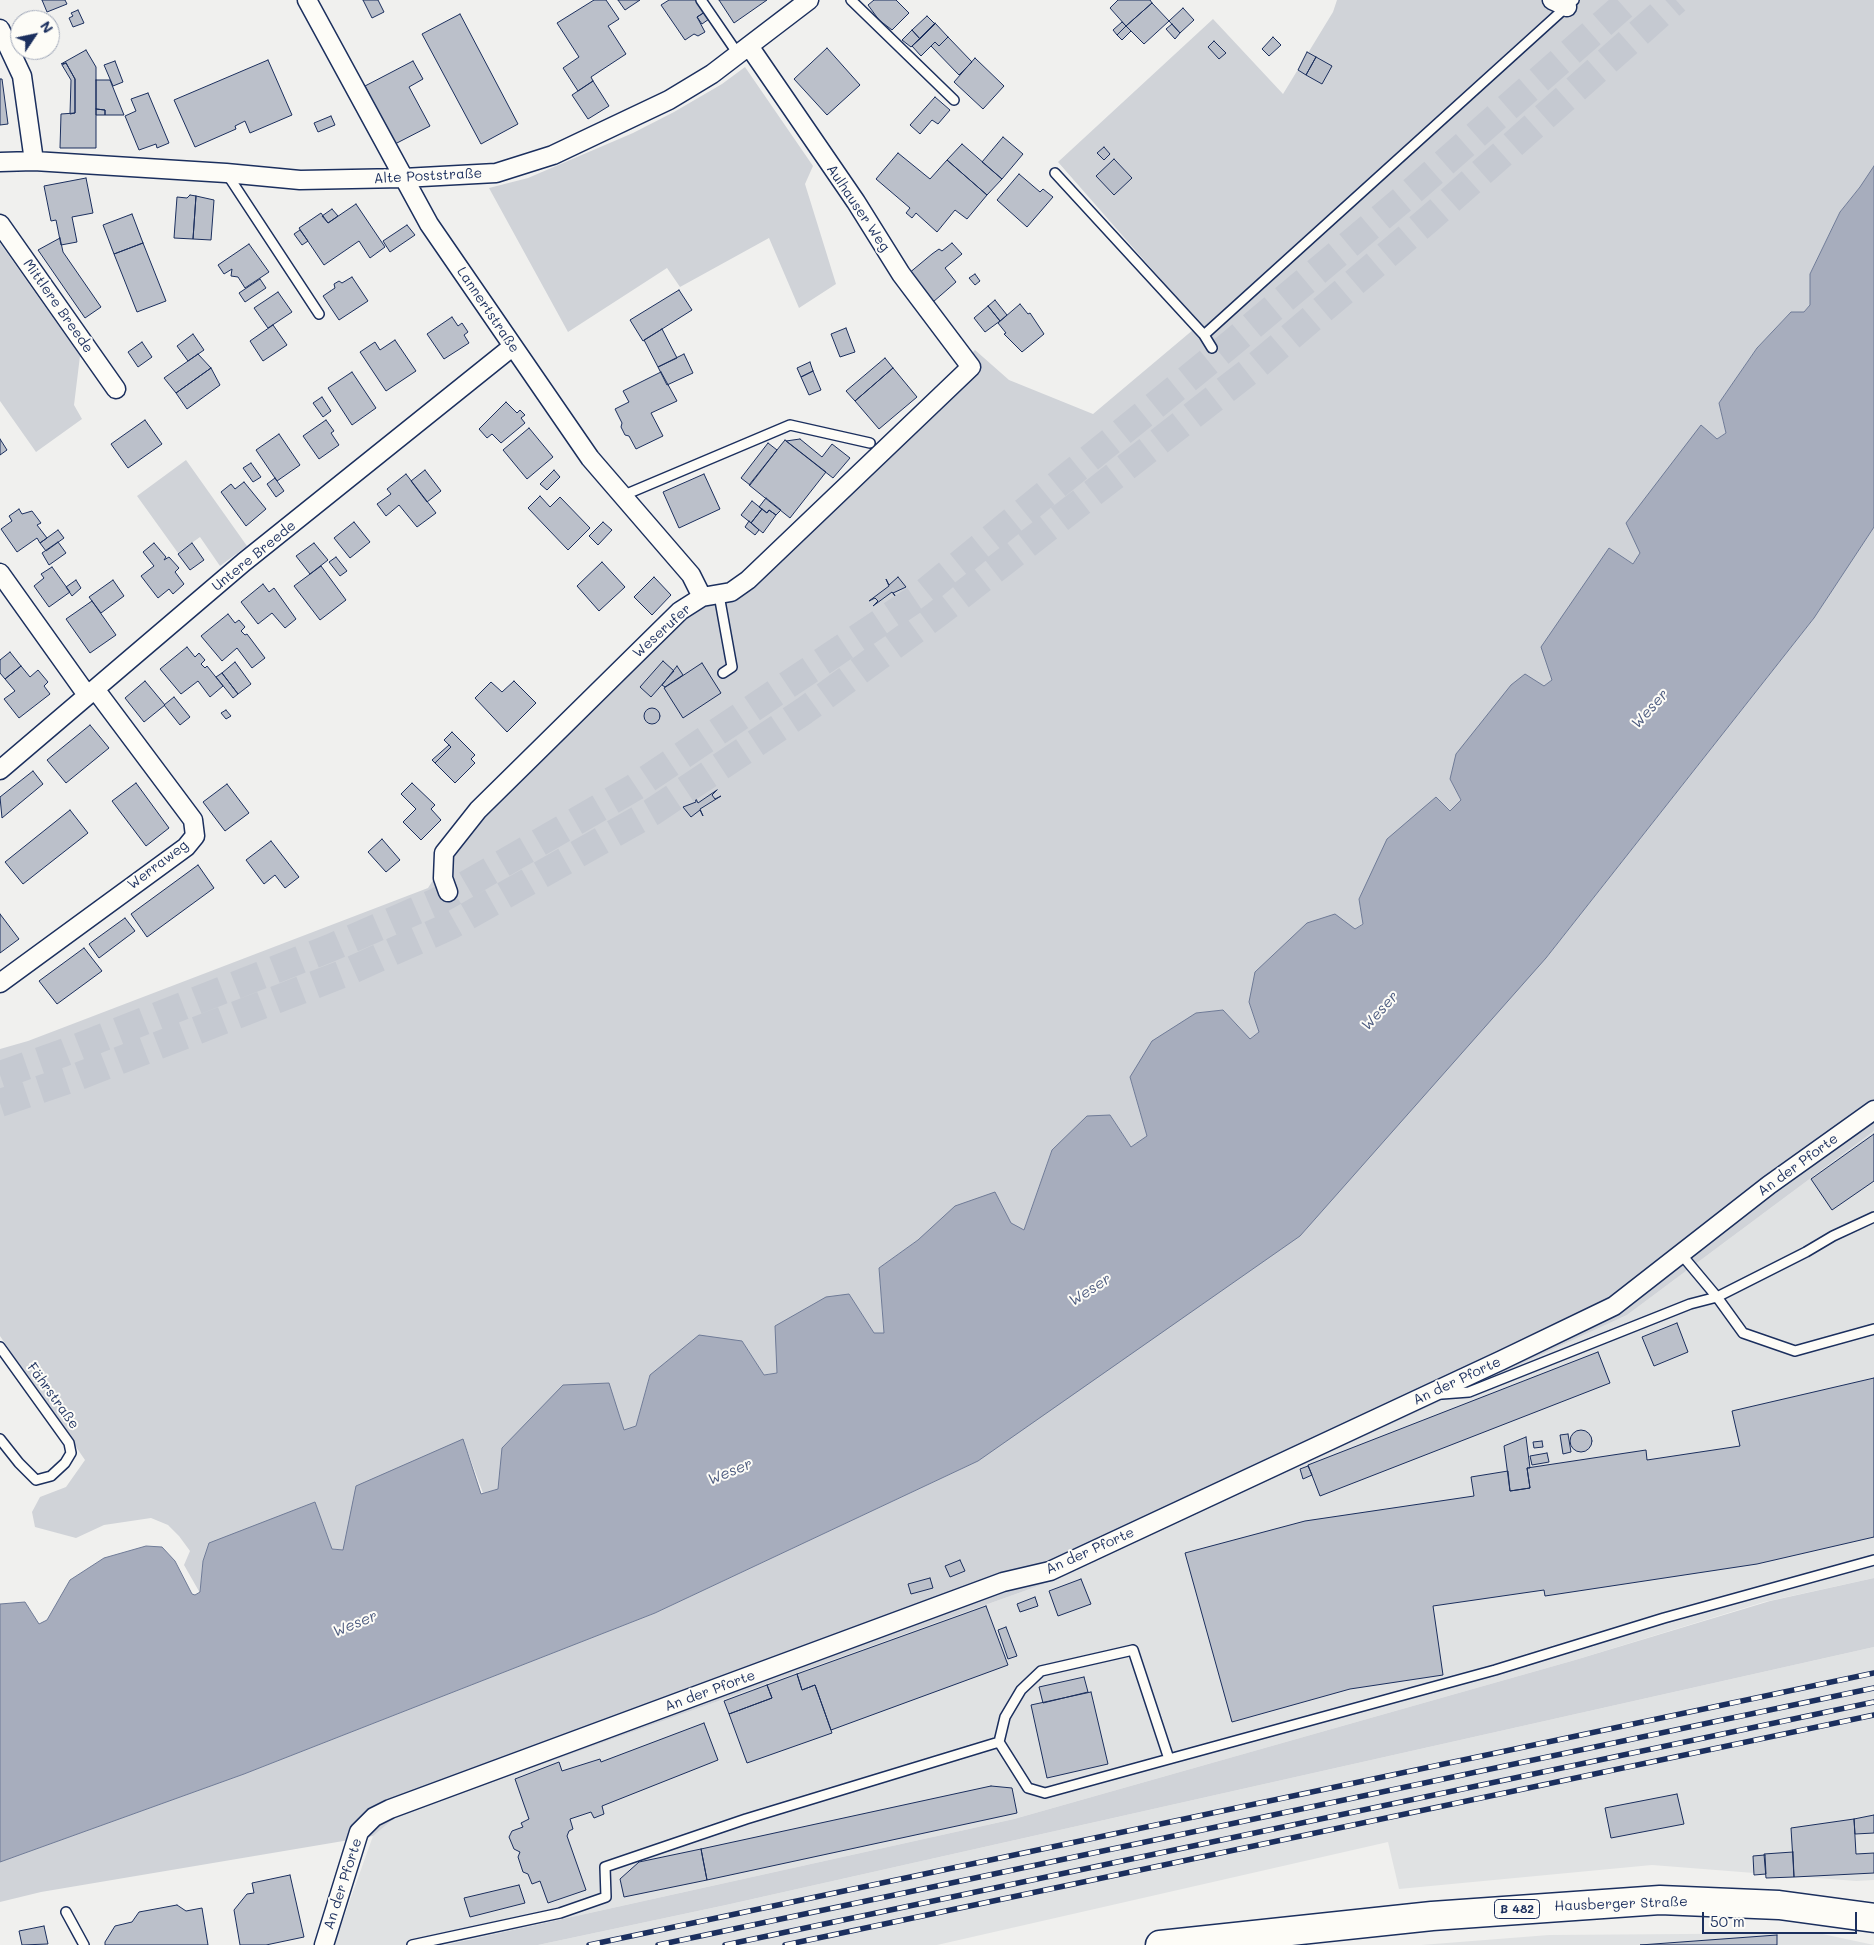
<!DOCTYPE html>
<meta charset="utf-8">
<style>
body{margin:0}
#map{position:relative;width:1874px;height:1945px;overflow:hidden;background:#f0f0ee;font-family:Mali,sans-serif}
canvas{display:block}
.north{position:absolute;left:10px;top:10px;width:50px;height:50px;box-sizing:border-box;background:#fdfcf7;border:1px solid #a3aaba;border-radius:50%;rotate:56deg;font-size:14px;font-weight:700;line-height:20px;text-align:center;color:#1b2f5e}
.north::after{content:'';display:block;margin:auto;width:18px;height:22px;background:#1b2f5e;clip-path:polygon(50% 0,100% 100%,50% 72%,0 100%)}
.scale{position:absolute;left:1702px;top:1912px;width:155px;height:22px;box-sizing:border-box;border:2px solid #1b2f5e;border-top:0;padding-left:6px;font-size:15px;line-height:18px;white-space:nowrap;color:#1b2f5e;-webkit-text-stroke:4px #fdfcf7;paint-order:stroke}
</style>
<div id="map">
<canvas width="1874" height="1945"></canvas>
<div class="north">N</div>
<div class="scale">50 m</div>
</div>
<script>
const c = document.querySelector('canvas').getContext('2d');
c.lineJoin = 'round';
function paint(path, color) {
  c.fillStyle = color;
  c.fill(path, 'evenodd');
}
function poly(rows) {
  const path = new Path2D();
  for (const r of rows) {
    if (r.length === 3) {
      path.moveTo(r[0] + r[2], r[1]);
      path.arc(r[0], r[1], r[2], 0, 2 * Math.PI);
      continue;
    }
    path.moveTo(r[0], r[1]);
    for (let i = 2; i < r.length; i += 2) path.lineTo(r[i], r[i + 1]);
  }
  return path;
}
function trace(path, color, width, dash) {
  c.strokeStyle = color;
  c.lineWidth = width;
  c.lineCap = dash ? 'butt' : 'round';
  c.setLineDash(dash || []);
  c.stroke(path);
}
function drawText(font, color, halo, rows, align = 'center') {
  c.font = font + ' Mali,sans-serif';
  c.lineWidth = 4;
  c.setLineDash([]);
  c.textBaseline = 'middle';
  c.strokeStyle = halo;
  c.fillStyle = color;
  for (const [text, x, y, turn = 0] of rows) {
    c.save();
    c.translate(x, y);
    c.rotate((+turn || 0) * Math.PI / 180);
    c.textAlign = isNaN(turn) ? turn : align;
    if (halo) c.strokeText(text, 0, 0);
    c.fillText(text, 0, 0);
    c.restore();
  }
}
const built = poly([
 [1874,1131,1874,1578,1764,1602,1575,1660,1014,1819,445,1945,334,1945,373,1836,396,1817,1052,1581,1627,1315],
 [1874,1647,1874,1880,1856,1881,1652,1865,1399,1889,1388,1842,937,1945,538,1945,726,1905],
 [1818,1933,1874,1945,1421,1945,1549,1935]
]);
const green = poly([
 [1337,0,1874,0,1874,166,1860,187,1840,212,1810,274,1810,305,1804,312,1791,312,1757,348,1719,403,1726,433,1717,439,1701,426,1640,553,1633,564,1610,549,1552,680,1450,779,1461,800,1451,811,1436,797,1359,898,1363,923,1249,1002,1259,1032,1249,1039,1223,1010,1196,1013,1130,1077,1147,1136,1131,1147,1110,1115,1052,1150,1024,1230,1011,1224,995,1193,918,1240,879,1268,884,1333,874,1333,849,1294,777,1373,764,1375,742,1341,650,1375,636,1426,498,1489,483,1493,464,1442,343,1550,332,1549,315,1502,276,1518,203,1561,200,1593,184,1565,190,1551,179,1536,168,1525,151,1518,104,1525,76,1538,35,1527,32,1512,40,1497,66,1487,85,1460,0,1336,0,1049,28,1041,428,888,474,816,697,597,741,588,975,350,1009,380,1093,414,1200,324,1058,162,1213,19,1283,94,1333,12],
 [745,67,813,166,805,184,836,284,799,308,769,238,680,287,667,268,568,332,489,188,528,178,633,133,674,112,722,84],
 [0,243,80,356,74,405,82,419,36,452,0,401],
 [186,460,247,546,220,566,200,537,178,553,137,496],
 [1874,527,1874,1131,1627,1315,1052,1581,396,1817,373,1836,41,1892,0,1902,0,1862,244,1774,655,1613,978,1461,1546,958,1814,618],
 [1874,1578,1874,1647,726,1905,538,1945,445,1945,1014,1819,1575,1660,1770,1601]
]);
const water = poly([
 [1874,166,1874,527,1814,618,1546,958,1300,1236,978,1461,655,1613,244,1774,0,1862,0,1604,25,1602,39,1624,47,1620,70,1580,104,1558,146,1546,162,1547,175,1561,192,1594,195,1595,200,1592,203,1561,209,1543,315,1502,332,1549,343,1550,356,1486,463,1439,481,1494,498,1489,502,1448,563,1385,609,1383,624,1430,636,1426,650,1375,699,1335,742,1341,764,1375,777,1373,775,1326,826,1297,849,1294,874,1333,884,1333,879,1268,918,1240,955,1206,995,1192,1011,1223,1024,1230,1052,1150,1087,1116,1110,1115,1131,1147,1147,1136,1130,1077,1152,1041,1196,1013,1223,1010,1250,1039,1259,1032,1249,1002,1255,972,1307,923,1335,914,1355,929,1363,924,1359,899,1387,839,1436,797,1450,811,1461,800,1450,779,1456,754,1511,685,1525,674,1544,686,1552,680,1541,647,1609,548,1633,564,1640,553,1626,523,1701,425,1717,439,1726,433,1719,403,1757,348,1791,312,1804,312,1810,305,1810,274,1840,212,1860,187,1874,166]
]);
const building = poly([
 [42,0,65,0,67,4,47,12,42,0],
 [363,0,378,0,384,12,372,18,363,0],
 [594,0,606,0,619,19,608,26,626,54,591,77,593,81,578,91,563,68,579,57,557,23,594,0],
 [618,0,640,0,625,10,618,0],
 [669,0,697,0,705,12,697,17,705,32,698,36,694,34,685,40,661,5,669,0],
 [719,0,767,0,734,23,719,0],
 [874,0,896,0,909,13,892,30,879,20,868,5,874,0],
 [1118,0,1150,0,1152,3,1126,26,1110,8,1118,0],
 [1152,3,1169,21,1144,44,1126,26,1152,3],
 [1183,8,1194,20,1180,33,1169,21,1183,8],
 [78,10,84,23,73,27,69,18,73,16,71,13,78,10],
 [705,12,709,19,702,24,697,17,705,12],
 [460,14,518,124,481,144,422,34,460,14],
 [927,16,935,24,920,39,912,30,927,16],
 [1122,22,1126,26,1117,35,1113,30,1122,22],
 [935,23,948,37,939,46,935,42,921,56,912,46,935,23],
 [1172,24,1180,33,1175,39,1166,29,1172,24],
 [1126,26,1131,31,1122,40,1117,35,1126,26],
 [912,30,920,39,911,47,902,40,912,30],
 [948,37,972,62,959,75,931,46,935,42,939,46,948,37],
 [1273,37,1281,45,1269,56,1262,49,1273,37],
 [1214,41,1226,53,1219,59,1208,47,1214,41],
 [827,48,860,85,827,115,794,79,827,48],
 [86,50,96,67,96,148,60,148,61,114,75,113,75,79,66,63,61,64,86,50],
 [1307,52,1316,57,1306,75,1298,70,1307,52],
 [1316,57,1332,66,1322,84,1306,75,1316,57],
 [975,58,1004,86,983,109,954,82,975,58],
 [268,60,292,115,250,133,245,121,235,126,236,129,195,147,174,100,268,60],
 [115,61,123,82,113,86,104,65,115,61],
 [413,61,423,79,409,87,430,126,395,144,365,86,413,61],
 [66,63,75,79,75,113,70,114,71,80,62,65,66,63],
 [0,79,2,79,8,124,0,125,0,79],
 [96,80,110,80,124,115,105,115,105,110,96,109,96,80],
 [593,81,609,106,588,119,572,95,593,81],
 [148,93,169,143,157,148,156,144,139,150,125,116,136,111,131,99,148,93],
 [935,97,950,110,938,124,932,120,920,134,910,125,935,97],
 [96,109,105,110,105,115,96,115,96,109],
 [331,116,335,125,318,132,314,123,331,116],
 [1003,137,1023,154,1002,179,982,162,1003,137],
 [962,144,1002,179,987,195,947,160,962,144],
 [1104,147,1110,154,1104,160,1097,153,1104,147],
 [898,153,930,179,947,160,987,195,967,219,955,210,937,232,916,213,912,218,906,213,910,208,876,179,898,153],
 [1114,159,1132,178,1114,195,1096,176,1114,159],
 [1019,174,1040,192,1043,189,1053,197,1027,227,997,200,1019,174],
 [86,178,93,213,72,217,77,242,61,245,56,220,51,221,44,186,86,178],
 [190,195,196,196,193,239,174,238,177,197,187,198,190,195],
 [196,196,214,200,211,240,193,239,196,196],
 [356,204,385,247,370,258,359,241,324,265,299,228,321,213,328,223,356,204],
 [332,209,338,216,328,223,322,216,332,209],
 [132,214,143,243,114,254,103,225,132,214],
 [407,225,415,235,390,252,383,241,407,225],
 [300,230,308,241,302,245,294,234,300,230],
 [60,238,63,252,101,307,85,318,38,250,60,238],
 [143,243,166,301,137,312,114,254,143,243],
 [952,243,962,254,945,268,956,282,933,302,908,274,932,254,939,249,942,251,952,243],
 [249,244,269,272,245,288,238,277,231,276,232,269,224,274,218,265,249,244],
 [975,274,980,281,975,285,969,278,975,274],
 [352,277,368,301,339,320,323,296,335,288,334,284,339,281,342,283,352,277],
 [260,279,266,288,245,302,239,293,260,279],
 [679,290,692,310,643,341,630,320,679,290],
 [278,292,292,312,268,328,254,308,278,292],
 [995,300,1007,315,1000,321,988,306,995,300],
 [1020,304,1028,314,1030,313,1044,334,1022,352,1004,334,1006,333,998,323,1020,304],
 [988,306,1000,321,985,332,974,318,988,306],
 [452,317,458,326,462,323,468,332,464,335,469,343,444,359,427,334,452,317],
 [273,325,287,345,263,361,250,341,273,325],
 [846,328,855,352,840,357,831,334,846,328],
 [662,329,677,358,658,367,644,340,662,329],
 [193,334,204,350,188,361,177,346,193,334],
 [395,340,416,371,386,391,360,352,375,342,380,350,395,340],
 [142,342,152,357,138,367,128,352,142,342],
 [198,354,211,368,176,393,164,378,198,354],
 [684,354,693,373,667,385,658,367,684,354],
 [885,358,893,368,855,401,846,391,885,358],
 [810,362,813,371,801,377,797,368,810,362],
 [211,368,220,385,187,409,176,393,211,368],
 [893,368,917,397,879,429,855,401,893,368],
 [813,371,821,390,809,395,801,377,813,371],
 [352,372,376,408,352,425,328,388,352,372],
 [661,372,677,401,651,413,663,436,636,449,629,436,625,435,621,427,622,423,615,409,629,402,623,391,661,372],
 [322,397,331,411,323,417,313,403,322,397],
 [506,402,517,413,520,410,525,415,521,418,525,423,501,443,492,434,487,438,479,429,506,402],
 [145,420,162,444,128,468,111,444,145,420],
 [326,420,334,431,331,433,339,445,319,459,303,436,326,420],
 [529,428,553,457,527,479,503,450,529,428],
 [279,434,300,465,277,481,256,450,279,434],
 [0,439,7,450,0,455,0,439],
 [800,439,822,457,832,444,850,458,833,478,786,441,800,439],
 [785,440,826,472,790,518,749,485,785,440],
 [768,443,777,450,750,485,741,478,768,443],
 [251,463,261,477,253,482,243,468,251,463],
 [425,470,441,491,427,502,411,481,425,470],
 [554,470,560,477,547,490,540,484,554,470],
 [406,474,436,513,417,527,399,505,386,516,377,504,391,494,387,489,406,474],
 [704,474,720,509,679,528,663,492,704,474],
 [275,478,284,491,276,497,267,484,275,478],
 [244,482,266,509,246,526,221,492,231,484,235,489,244,482],
 [540,496,550,507,560,497,590,528,568,550,528,508,540,496],
 [766,498,781,510,776,515,769,510,767,513,759,507,766,498],
 [752,501,762,509,751,523,741,515,752,501],
 [19,509,22,514,32,511,41,523,37,525,47,538,40,543,37,538,17,552,1,529,12,521,9,516,19,509],
 [762,509,767,513,769,510,776,515,763,533,751,523,762,509],
 [749,521,759,530,755,535,745,527,749,521],
 [354,522,370,542,350,558,334,538,354,522],
 [603,522,612,530,598,545,589,536,603,522],
 [58,530,64,538,46,551,40,543,58,530],
 [58,542,66,553,49,565,42,553,58,542],
 [154,543,166,557,164,560,169,557,179,568,175,572,184,584,173,594,169,589,158,598,141,576,154,566,143,552,154,543],
 [192,543,204,560,190,570,178,554,192,543],
 [314,543,328,560,310,574,296,556,314,543],
 [336,557,347,571,340,576,329,562,336,557],
 [602,562,625,587,599,611,577,586,602,562],
 [321,566,346,600,320,620,294,586,321,566],
 [52,567,70,592,49,607,34,586,44,578,41,574,52,567],
 [654,577,671,595,652,615,634,597,654,577],
 [898,577,906,587,893,593,896,597,892,592,873,606,878,601,875,598,869,601,889,586,886,579,889,585,898,577],
 [76,580,81,588,72,596,66,587,76,580],
 [113,580,124,596,101,613,89,597,113,580],
 [263,584,269,592,274,588,296,619,285,628,272,613,258,624,241,602,263,584],
 [92,601,116,635,90,653,66,619,92,601],
 [228,614,235,623,239,620,245,627,241,631,245,635,247,634,265,658,252,668,237,648,222,661,201,636,228,614],
 [187,647,195,657,199,653,205,660,201,664,205,668,207,666,223,686,210,697,198,681,181,694,160,669,187,647],
 [10,652,21,666,5,679,0,673,0,660,10,652],
 [663,661,674,671,651,697,640,687,663,661],
 [235,662,251,684,238,694,222,673,235,662],
 [702,663,721,693,683,718,664,688,702,663],
 [21,666,30,677,38,670,48,682,44,686,50,694,19,718,4,699,15,691,5,679,21,666],
 [677,666,683,675,665,687,662,685,677,666],
 [222,673,238,694,233,698,216,677,222,673],
 [145,681,165,705,144,722,125,698,145,681],
 [514,681,536,703,507,732,475,698,491,682,502,692,514,681],
 [174,697,190,717,180,725,164,705,174,697],
 [652,716,8],
 [226,710,231,716,226,719,221,713,226,710],
 [90,725,109,748,66,783,47,760,90,725],
 [452,732,475,755,471,759,475,763,455,783,435,763,451,747,444,740,452,732],
 [449,745,451,747,435,763,432,760,449,745],
 [33,771,43,784,2,818,0,797,33,771],
 [136,783,169,828,146,846,112,801,136,783],
 [412,783,435,805,431,809,441,820,421,840,403,822,416,809,401,794,412,783],
 [227,784,249,813,225,831,203,802,227,784],
 [717,790,712,795,715,799,721,796,700,809,703,816,700,810,691,817,683,807,696,802,695,797,698,803,717,790],
 [70,810,88,833,23,884,5,862,70,810],
 [382,839,400,860,386,872,368,852,382,839],
 [271,841,299,877,285,888,275,875,264,884,246,860,271,841],
 [198,865,214,888,147,937,131,914,198,865],
 [0,914,19,939,0,953,0,914],
 [125,918,135,931,99,958,89,944,125,918],
 [84,948,102,971,57,1004,39,981,84,948],
 [1874,1134,1874,1181,1832,1210,1811,1179,1874,1134],
 [1677,1323,1688,1352,1654,1366,1642,1337,1677,1323],
 [1598,1352,1610,1383,1320,1496,1308,1465,1598,1352],
 [1874,1378,1874,1537,1757,1564,1545,1596,1544,1590,1433,1606,1443,1675,1350,1689,1232,1722,1185,1553,1305,1521,1474,1496,1471,1477,1508,1471,1510,1491,1530,1488,1527,1468,1646,1450,1647,1460,1740,1446,1732,1411,1874,1378],
 [1581,1441,11],
 [1568,1434,1571,1452,1563,1454,1560,1435,1568,1434],
 [1526,1437,1530,1468,1527,1468,1530,1488,1510,1491,1504,1446,1526,1437],
 [1542,1441,1543,1447,1534,1448,1533,1442,1542,1441],
 [1547,1453,1549,1462,1532,1465,1530,1456,1547,1453],
 [1308,1466,1312,1475,1303,1479,1300,1469,1308,1466],
 [960,1560,965,1571,950,1577,945,1566,960,1560],
 [930,1578,933,1588,911,1594,908,1584,930,1578],
 [1081,1579,1091,1604,1058,1616,1049,1591,1081,1579],
 [1035,1597,1038,1606,1020,1612,1017,1604,1035,1597],
 [986,1606,1008,1665,831,1730,815,1685,802,1690,797,1674,986,1606],
 [1006,1627,1017,1656,1008,1659,998,1630,1006,1627],
 [797,1674,802,1690,815,1685,832,1733,747,1763,729,1714,772,1698,767,1685,797,1674],
 [1084,1677,1088,1692,1043,1703,1039,1687,1084,1677],
 [767,1685,772,1698,729,1714,724,1701,767,1685],
 [1091,1692,1108,1764,1047,1778,1031,1705,1091,1692],
 [704,1723,718,1760,602,1806,604,1814,594,1818,591,1812,570,1819,573,1829,569,1831,567,1836,586,1890,548,1903,540,1881,532,1884,528,1874,523,1872,518,1857,520,1852,514,1849,509,1837,512,1831,523,1827,521,1823,529,1819,515,1779,559,1762,562,1771,600,1759,601,1762,704,1723],
 [991,1786,1012,1788,1017,1813,707,1880,701,1849,991,1786],
 [1677,1794,1684,1824,1611,1838,1605,1808,1677,1794],
 [1874,1815,1874,1833,1855,1834,1854,1819,1874,1815],
 [1854,1819,1856,1854,1874,1853,1874,1873,1794,1877,1791,1828,1854,1819],
 [701,1849,707,1880,624,1897,620,1879,639,1862,701,1849],
 [1793,1852,1794,1877,1766,1878,1764,1854,1793,1852],
 [1765,1855,1766,1874,1754,1875,1753,1856,1765,1855],
 [290,1875,304,1937,266,1945,240,1945,234,1910,247,1894,254,1893,252,1883,290,1875],
 [519,1885,525,1903,470,1917,464,1898,519,1885],
 [177,1905,186,1911,202,1908,208,1945,105,1945,105,1942,115,1926,132,1922,139,1912,177,1905],
 [44,1926,48,1944,22,1945,19,1931,44,1926],
 [1777,1935,1777,1945,1640,1945,1777,1935]
]);
const highwayTunnel = poly([
 [0,1075,63,1053,330,948,436,902,635,787,920,596,1233,342,1403,199,1630,0],
 [0,1103,74,1078,345,973,450,926,652,812,804,711,936,615,1256,366,1429,219,1676,0]
]);
const lane = poly([
 [701,0,738,54],
 [851,0,954,100],
 [1055,173,1204,335,1574,0],
 [227,174,319,314],
 [1204,335,1212,348],
 [622,496,790,425,870,443],
 [719,595,732,667,723,673],
 [1681,1254,1717,1297,1743,1333,1795,1351,1874,1329],
 [0,1347,69,1443,71,1453,65,1463,51,1476,36,1480,19,1463,0,1439],
 [1442,1394,1469,1392,1690,1304,1717,1297,1806,1252,1833,1236,1874,1217],
 [1133,1650,1169,1759,1045,1793,1028,1788,999,1742,1005,1717,1021,1690,1041,1671,1133,1650],
 [1169,1759,1495,1670,1664,1618,1874,1560],
 [66,1912,84,1945],
 [412,1945,560,1913,606,1897,605,1867,746,1819,999,1742]
]);
const street = poly([
 [307,0,429,224,590,458,691,575,702,597],
 [1552,0,1567,7],
 [0,29,22,76,34,161],
 [0,162,34,161,226,173,300,180,403,178,496,173,553,155,669,100,712,74,809,0],
 [0,224,116,389],
 [0,573,87,695],
 [0,770,244,562,512,347],
 [448,892,443,878,444,853,478,810,680,611,702,597,731,592,748,580,971,367,901,274,856,202,749,46],
 [0,983,186,847,195,836,193,820,95,689],
 [324,1945,359,1832,374,1817,390,1809,1003,1582,1050,1571,1502,1360,1614,1306,1769,1185,1874,1110]
]);
const primary = poly([
 [1160,1945,1432,1916,1660,1900,1779,1905,1874,1918]
]);
const rail = poly([
 [589,1945,1874,1673],
 [658,1945,1874,1688],
 [725,1945,1874,1702],
 [785,1945,1874,1715]
]);
const shields = [
 [1517,1909,45]
];
const shieldNames = [
 ["B 482",1517,1909]
];
const streetNames = [
 ["Alte Poststraße",428,176,-3],
 ["Aulhauser Weg",858,208,56],
 ["Mittlere Breede",58,306,55],
 ["Lannertstraße",488,310,56],
 ["Untere Breede",254,556,-39],
 ["Weserufer",662,631,-42],
 ["Werraweg",158,865,-37],
 ["An der Pforte",1798,1165,-36],
 ["An der Pforte",1457,1381,-25],
 ["Fährstraße",53,1396,54],
 ["An der Pforte",1090,1551,-24],
 ["An der Pforte",710,1691,-20],
 ["An der Pforte",343,1884,-72],
 ["Hausberger Straße",1621,1904,-2]
];
const waterNames = [
 ["Weser",1650,709,-48],
 ["Weser",1380,1011,-48],
 ["Weser",1090,1290,-33],
 ["Weser",730,1472,-22],
 ["Weser",355,1624,-22]
];
paint(built, '#e0e2e3');
paint(green, '#d0d3d8');
paint(water, '#a7adbd');
trace(water, '#6f7b97', 1);
paint(building, '#bbc0ca');
trace(building, '#1b2f5e', 1);
trace(highwayTunnel, '#c5c9d1', 28, [28, 14]);
trace(lane, '#1b2f5e', 12);
trace(street, '#1b2f5e', 21);
trace(primary, '#1b2f5e', 31);
trace(lane, '#fdfcf7', 9);
trace(street, '#fdfcf7', 18);
trace(primary, '#fdfcf7', 28);
trace(rail, '#1b2f5e', 5.5);
trace(rail, '#fdfcf7', 4, [11]);
for (const [x, y, w] of shields) {
  const box = new Path2D();
  box.roundRect(x - w / 2, y - 9.5, w, 19, 4);
  c.fillStyle = '#fdfcf7';
  c.fill(box);
  trace(box, '#1b2f5e', 1);
}
drawText('bold 12px', '#1b2f5e', null, shieldNames);
drawText('14px', '#1b2f5e', '#fdfcf7', streetNames);
drawText('italic 15px', '#4c5b7f', '#fdfcf7', waterNames);
</script>
